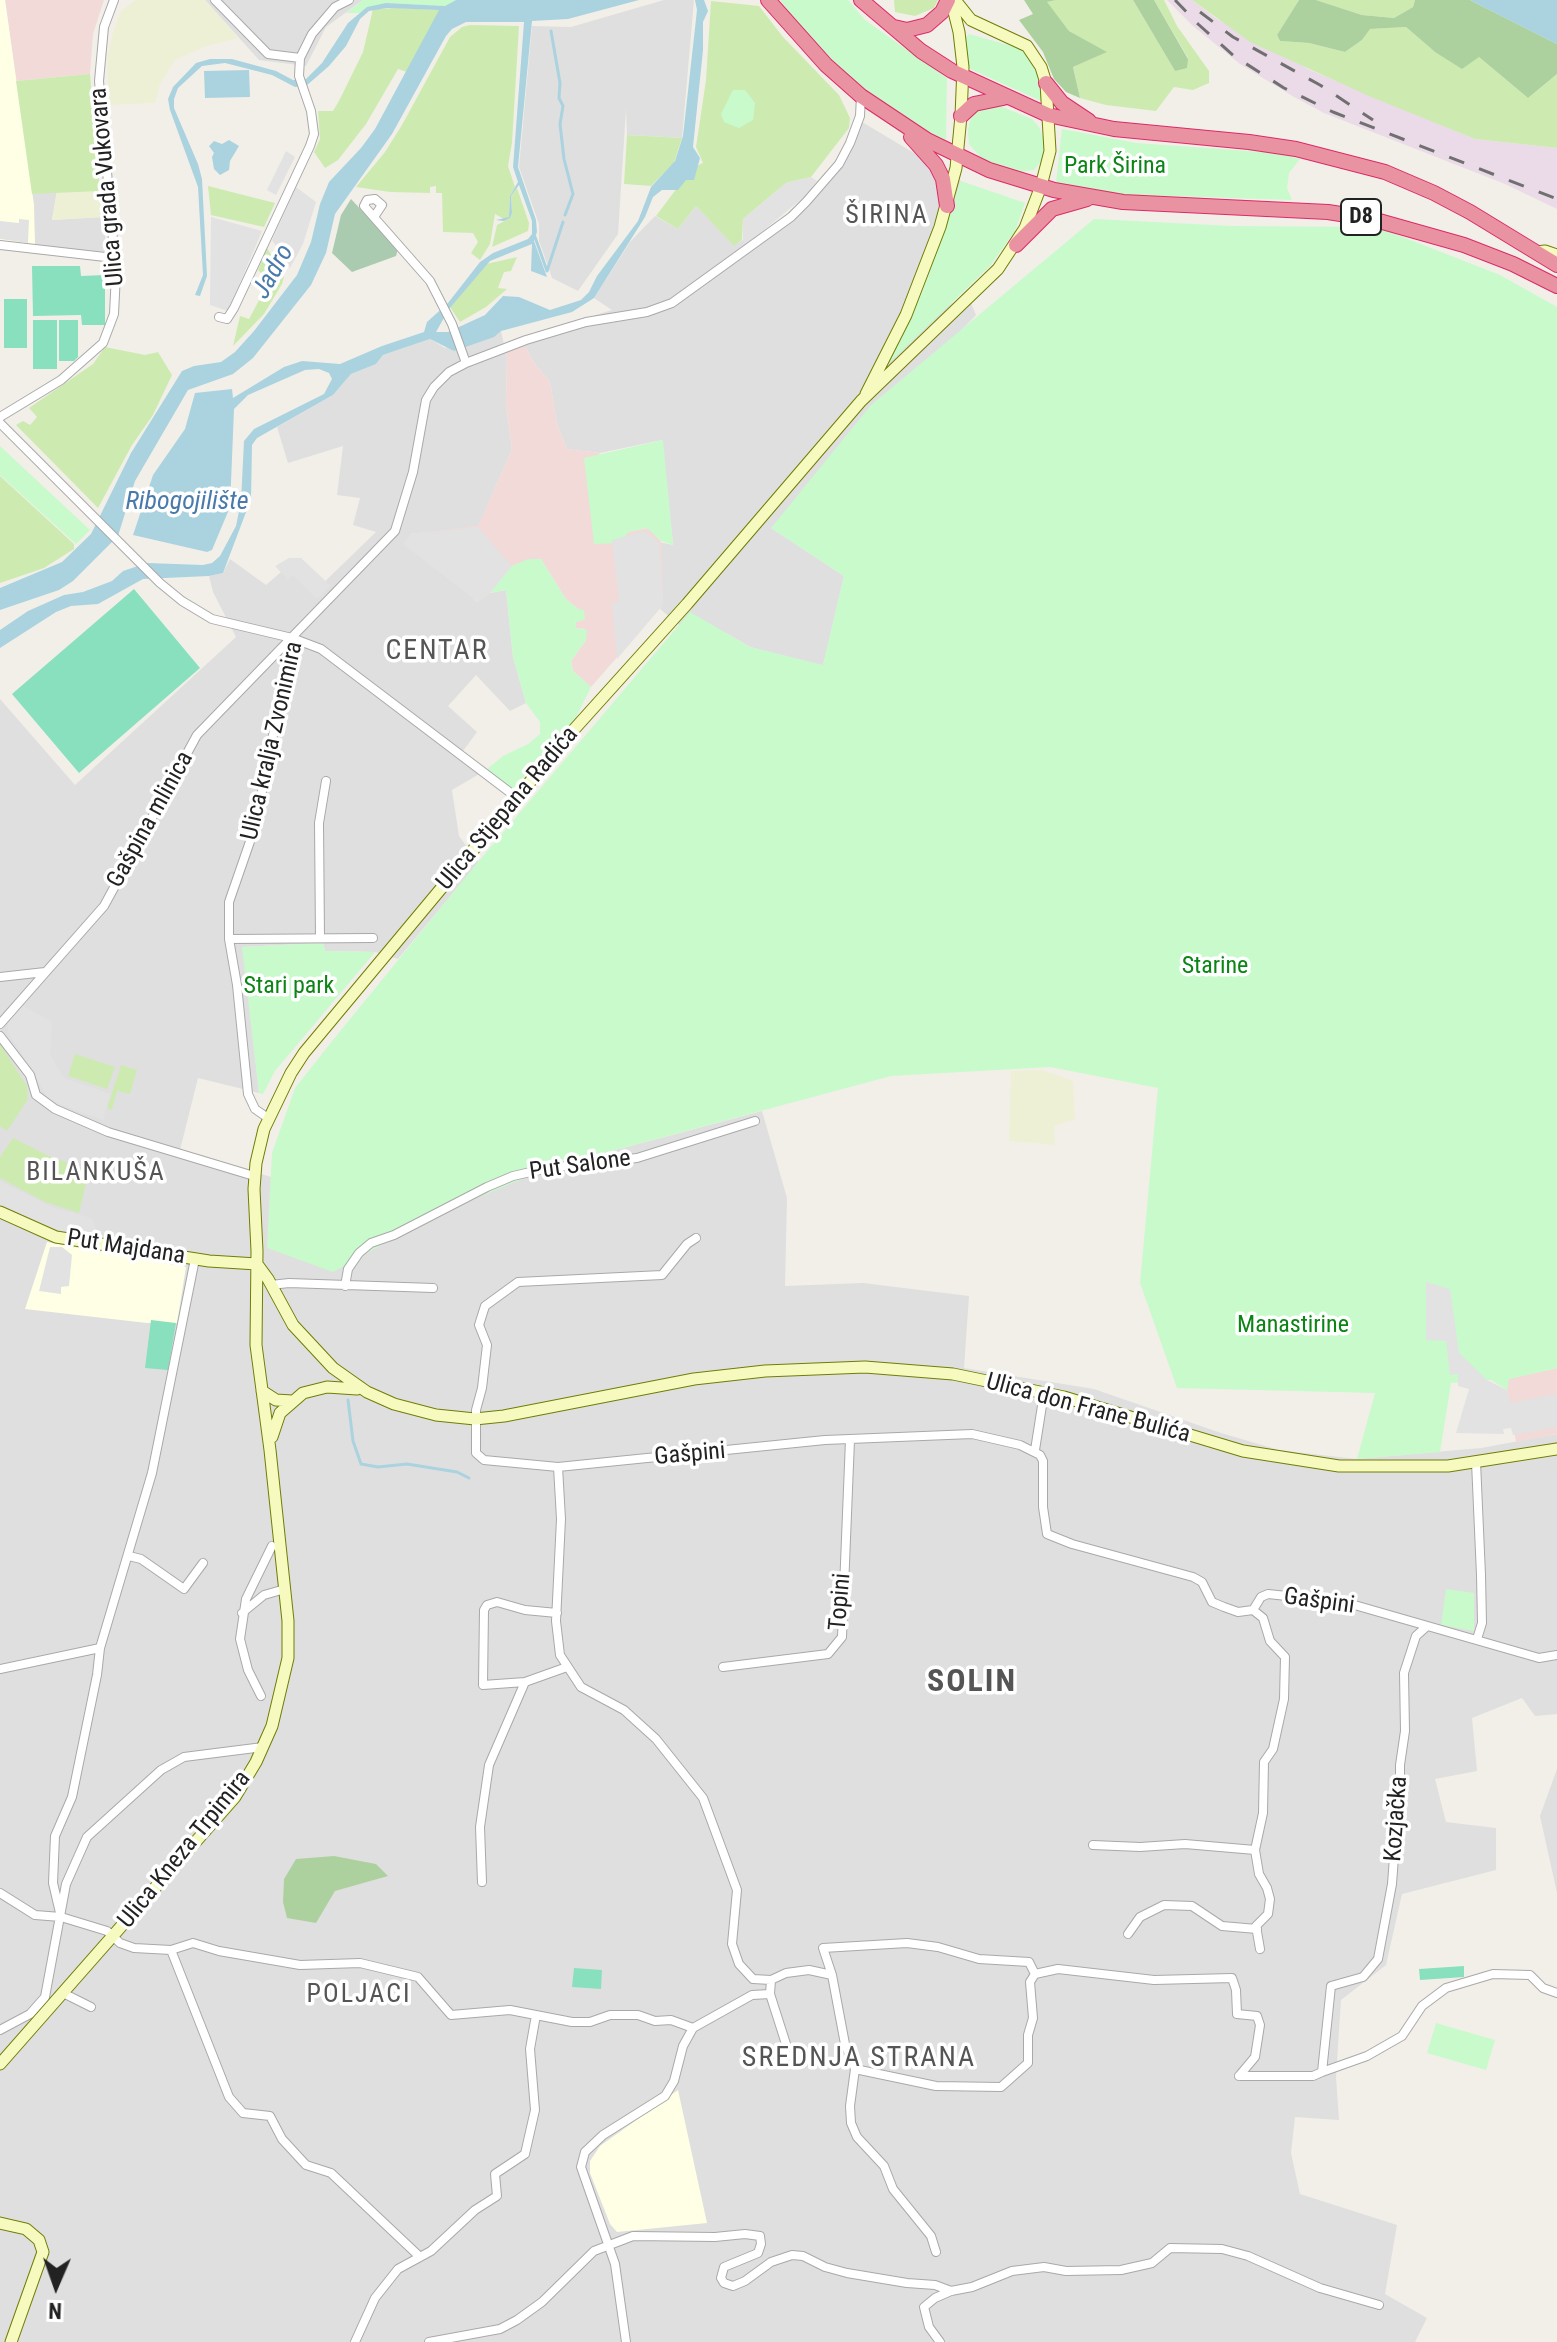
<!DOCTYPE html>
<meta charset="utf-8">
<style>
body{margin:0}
#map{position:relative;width:1557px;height:2342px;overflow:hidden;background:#f2efe9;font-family:"Roboto Condensed",sans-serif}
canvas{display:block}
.north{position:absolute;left:16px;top:2246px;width:80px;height:80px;-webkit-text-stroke:6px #fff;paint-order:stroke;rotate:182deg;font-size:22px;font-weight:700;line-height:32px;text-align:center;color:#222}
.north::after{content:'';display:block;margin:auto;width:28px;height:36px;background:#222;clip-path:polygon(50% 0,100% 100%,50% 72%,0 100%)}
</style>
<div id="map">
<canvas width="1557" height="2342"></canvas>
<div class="north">N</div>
</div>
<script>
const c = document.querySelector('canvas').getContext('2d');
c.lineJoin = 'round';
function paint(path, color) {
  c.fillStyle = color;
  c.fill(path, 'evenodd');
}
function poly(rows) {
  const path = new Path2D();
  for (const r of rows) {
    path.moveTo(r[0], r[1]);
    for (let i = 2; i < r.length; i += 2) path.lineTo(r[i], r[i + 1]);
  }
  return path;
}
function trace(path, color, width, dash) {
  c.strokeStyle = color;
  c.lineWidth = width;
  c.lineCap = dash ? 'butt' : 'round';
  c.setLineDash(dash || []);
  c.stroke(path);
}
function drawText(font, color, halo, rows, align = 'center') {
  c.font = font + ' "Roboto Condensed",sans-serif';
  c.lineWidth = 7;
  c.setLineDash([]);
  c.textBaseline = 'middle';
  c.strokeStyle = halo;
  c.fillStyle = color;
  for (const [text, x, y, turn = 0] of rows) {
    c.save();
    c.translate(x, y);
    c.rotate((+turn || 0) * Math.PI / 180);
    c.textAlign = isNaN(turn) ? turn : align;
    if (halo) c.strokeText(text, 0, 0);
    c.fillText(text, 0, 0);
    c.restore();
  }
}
const residential = poly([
 [205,0,363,0,326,27,306,66,259,60],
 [664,0,694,0,682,138,627,135,626,109,618,234,578,291,552,278,539,241,539,224,519,167,532,26,571,27],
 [857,119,961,181,938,250,906,327,955,302,966,291,976,315,771,528,844,576,823,666,750,647,726,633,679,625,660,609,663,604,659,542,673,545,662,440,600,453,567,449,557,424,550,382,534,363,521,338,612,310,594,298,630,242,655,216,678,229,696,206,734,245,743,240,747,245,788,213,837,162],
 [57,191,52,220,103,217,107,252,35,246,32,194],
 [501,331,507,358,506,404,512,449,478,527,411,534,477,602,490,593,506,590,513,657,526,703,510,711,476,675,448,706,477,732,463,751,486,770,452,790,459,836,478,862,508,871,458,887,398,959,375,952,325,951,323,943,243,947,259,1093,198,1078,180,1150,271,1177,513,1165,593,1156,762,1111,787,1198,785,1286,863,1283,969,1296,964,1368,1094,1389,1221,1433,1279,1450,1356,1459,1481,1448,1557,1434,1557,1714,1535,1716,1522,1698,1472,1718,1477,1771,1435,1779,1446,1822,1496,1828,1496,1870,1402,1894,1386,1965,1341,2000,1336,2077,1339,2120,1295,2117,1291,2153,1300,2194,1397,2225,1385,2294,1427,2318,1415,2342,0,2342,0,699,75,785,236,637,213,592,209,576,223,573,230,559,266,585,288,566,313,593,376,532,353,525,360,498,337,495,343,446,288,463,277,427,333,395,351,374,376,364,383,355,430,339,445,348],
 [1557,1769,1557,1893,1540,1816]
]);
const commercial = poly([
 [5,0,104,0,93,34,90,74,16,81],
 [521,338,534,363,550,382,557,424,567,449,600,453,586,469,628,532,648,528,661,541,663,605,591,687,573,671,571,661,586,640,585,629,575,628,578,609,565,598,541,559,512,566,490,593,478,602,403,544,411,534,478,526,512,449,506,404,507,358,504,344],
 [1557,1368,1557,1434,1516,1442,1507,1390,1508,1379]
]);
const industrial = poly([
 [1167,0,1192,0,1217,19,1310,70,1475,139,1557,148,1557,209,1505,184,1324,113,1294,97,1240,64,1193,26]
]);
const education = poly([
 [0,0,5,0,34,205,35,246,0,240],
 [47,1242,186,1267,177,1323,147,1323,25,1309],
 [678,2090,707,2223,617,2232,610,2224,590,2173,590,2161,600,2146]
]);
const farmland = poly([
 [135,0,205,0,238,38,204,47,175,60,160,84,155,103,109,105,107,59,113,32,121,11],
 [57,191,100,191,103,217,52,220],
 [1043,1070,1073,1081,1075,1119,1054,1126,1055,1145,1009,1141,1011,1071]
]);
const grass = poly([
 [894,0,938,0,934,8,915,16,895,12],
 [1056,0,1133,0,1175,71,1188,58,1154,0,1164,0,1177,26,1209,71,1209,83,1193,90,1174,87,1156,111,1106,105,1080,98,1073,67,1106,52,1069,31,1046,2],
 [1192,0,1299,0,1277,35,1280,41,1309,43,1345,52,1362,40,1369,29,1406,27,1435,52,1479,57,1528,98,1557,74,1557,148,1475,139,1371,97,1250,42],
 [1316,0,1415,0,1413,7,1394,18,1362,15],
 [711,1,759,6,783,37,839,95,850,118,849,128,811,177,786,183,743,219,742,240,734,246,696,206,678,229,656,216,692,168,703,163,696,147,706,80],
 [397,8,440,10,407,72,398,69,366,124,338,160,325,168,314,152,320,139,318,111,333,111,340,99,363,52,373,9],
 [470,25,519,26,512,143,508,166,515,187,510,196,509,217,504,219,495,214,490,244,480,260,471,253,478,242,473,233,443,232,442,193,436,193,436,186,430,187,430,193,390,192,356,187,385,152,402,125,450,37,462,27],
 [90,74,100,191,32,194,16,81],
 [627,135,682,138,674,163,651,186,624,184],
 [208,186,275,203,264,227,211,215],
 [517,188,529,223,528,231,492,247,497,225,510,218,512,213,511,196],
 [267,248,284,277,282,284,264,314,233,346,240,316,249,319,264,291,264,276,258,270],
 [517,257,511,271,504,272,498,288,507,289,486,307,460,322,450,307,486,264],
 [105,347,145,355,158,352,172,375,153,415,132,445,98,508,16,425,23,421,30,425,37,417,29,408,93,364],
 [0,476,74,544,74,549,44,568,0,583],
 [0,1044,27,1086,28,1099,7,1131,0,1126],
 [75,1054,115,1067,107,1089,68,1076],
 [121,1065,137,1070,130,1094,117,1091,112,1110,107,1108],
 [13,1138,47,1155,89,1171,79,1213,45,1202,0,1178,0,1157]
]);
const forest = poly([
 [1024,0,1056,0,1047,2,1069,31,1107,52,1073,67,1080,98,1066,92,1054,79,1043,52,1019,20,1033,14],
 [1133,0,1154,0,1188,59,1187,68,1175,71],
 [1299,0,1316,0,1362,15,1394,18,1413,7,1415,0,1470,0,1557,44,1557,74,1528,98,1479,57,1462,69,1435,52,1406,27,1370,29,1362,40,1345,52,1309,43,1280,41,1277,35],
 [334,1856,376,1864,388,1876,335,1891,316,1923,287,1918,283,1902,284,1879,296,1859]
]);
const cemetery = poly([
 [351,199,398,249,396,256,352,272,332,253,341,215]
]);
const park = poly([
 [363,0,456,0,445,6,386,3,359,13,346,13],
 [780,0,848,0,865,20,947,78,946,140,918,127,863,89,807,36],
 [969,34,1018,48,1029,57,1040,82,1043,98,1041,101,968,68,966,37],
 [733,90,745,90,755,103,753,120,739,128,724,122,721,114],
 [995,104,1032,119,1039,127,1045,142,1044,157,1034,170,1019,172,983,160,969,144,968,130,971,115,983,105],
 [1062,129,1136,143,1277,153,1300,159,1289,173,1287,188,1292,200,1111,194,1056,183],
 [961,181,1025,203,1015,231,990,266,888,364,922,293],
 [1094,219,1232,226,1377,227,1500,275,1557,307,1557,1368,1509,1379,1507,1390,1491,1380,1451,1383,1440,1452,1357,1459,1375,1393,1177,1388,1140,1283,1158,1088,1050,1067,891,1076,548,1168,434,1216,333,1272,267,1248,272,1153,295,1088,333,1040,478,862,690,612,750,647,823,665,844,576,771,528,871,405],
 [663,440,673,545,661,541,647,528,628,532,621,543,594,544,584,458],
 [0,446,90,530,76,544,0,475],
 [528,559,541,559,565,598,578,609,584,610,585,619,575,623,576,628,587,630,586,640,571,661,573,671,591,687,575,719,513,789,486,770,503,756,528,744,540,734,540,722,526,703,513,657,506,590,490,593,512,566],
 [323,943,325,951,375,952,275,1071,263,1094,259,1093,242,947],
 [1446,1589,1474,1593,1474,1631,1441,1625],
 [1436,2023,1495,2040,1486,2070,1427,2053]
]);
const pitch = poly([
 [32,266,80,266,81,276,105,275,105,325,82,325,81,315,33,316],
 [4,299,27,299,27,348,4,348],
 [33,320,57,320,57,369,33,369],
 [59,320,78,320,78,357,74,361,59,361],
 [134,589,200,668,79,773,12,694],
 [151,1320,176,1323,168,1370,145,1368],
 [1464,1966,1464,1977,1420,1980,1419,1969],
 [574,1968,602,1970,601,1989,572,1987]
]);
const parking = poly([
 [286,151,295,157,276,195,267,190],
 [811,177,817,181,805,196,746,245,743,240,743,219,786,183],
 [296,187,316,202,303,244,290,268,272,240],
 [211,217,262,231,228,311,210,305],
 [19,219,29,220,28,243,0,239,0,221,19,223],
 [478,527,512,566,490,593,478,602,403,544,411,534],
 [644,531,659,542,663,605,617,659,612,602,619,602,612,540],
 [289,558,301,558,331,586,317,599,293,575,288,580,275,566],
 [22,1005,52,1022,50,1054,64,1078,111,1094,103,1120,48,1100,31,1068,8,1033,8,1021],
 [0,1181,52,1207,91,1218,95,1225,96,1237,75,1235,48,1227,0,1205],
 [50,1247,62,1247,72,1255,69,1286,61,1287,61,1294,39,1291],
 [1426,1282,1450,1289,1459,1353,1487,1380,1507,1390,1511,1403,1557,1394,1557,1427,1513,1435,1511,1428,1503,1429,1504,1434,1456,1433,1469,1389,1458,1386,1458,1374,1450,1375,1446,1341,1426,1340]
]);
const water = poly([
 [456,0,639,0,568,19,532,21,518,167,536,220,537,232,534,241,547,277,531,271,532,244,490,261,449,309,436,332,448,332,485,315,503,296,519,297,550,310,581,300,589,292,597,276,638,221,651,187,675,161,683,136,697,10,695,0,704,0,708,11,703,22,703,50,693,147,700,158,694,180,686,180,678,190,662,190,653,197,645,217,594,298,572,312,501,331,494,337,454,351,430,339,383,355,376,364,351,374,333,395,257,438,252,445,251,499,223,573,209,576,143,579,98,604,71,606,56,612,0,648,0,630,28,611,64,595,83,592,112,581,123,571,147,563,203,565,212,563,220,556,236,526,241,501,244,441,254,429,324,394,332,379,329,373,319,369,305,370,248,395,234,409,230,507,212,550,207,552,133,535,153,475,185,429,195,393,232,389,233,398,284,367,302,361,340,364,382,346,424,332,427,322,448,303,480,262,493,253,528,239,532,234,532,221,519,185,511,196,512,213,510,218,504,221,496,220,509,217,510,196,518,182,513,167,524,22,466,22,452,29,446,36,392,134,335,214,326,253,311,285,253,358,233,374,188,390,135,481,118,536,73,581,59,590,0,610,0,588,62,562,91,534,131,453,182,371,194,366,221,362,235,352,254,331,297,275,311,242,320,204,329,182,361,148,375,129,439,10,387,8,369,11,360,19,346,46,329,66,306,86,295,87,272,75,225,63,202,66,178,88,174,99,174,108,198,164,202,179,207,276,200,296,195,295,203,275,198,187,170,110,168,99,173,87,196,63,210,59,232,59,276,71,293,80,306,79,322,63,348,23,367,7,386,3,445,6],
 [1470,0,1557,0,1557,44,1525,28],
 [249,70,250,97,205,98,204,71],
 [229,140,239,146,230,161,229,170,220,175,214,169,212,157,214,153,209,146,214,141,222,144]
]);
const stream = poly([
 [551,31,560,83,559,98,563,106,560,124,564,159,573,194,565,215],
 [535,237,547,271],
 [547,271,563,222],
 [348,1400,353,1441,361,1464,378,1467,407,1464,457,1472,469,1478]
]);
const street = poly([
 [215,0,268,54,300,58],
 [374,217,382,205,375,199,367,200,364,206,430,281,452,324,466,363],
 [0,245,114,258],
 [219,317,227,319,234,308,310,146,314,134,311,111,299,76,300,58,312,34,335,7,349,0],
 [0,417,61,380,103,343,114,314,116,274,99,81,104,27,114,0],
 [0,423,160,583,182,601,212,619,292,638,321,649,516,797],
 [320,938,319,823,326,781],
 [229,939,373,938],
 [0,977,45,972],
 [0,1024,104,906,197,735,395,531,413,472,426,400,434,387,449,372,466,363,526,340,586,322,647,312,672,303,791,217,806,202,839,164,850,143,860,116,861,96],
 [0,1036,30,1075,36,1095,55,1109,108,1132,254,1176],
 [268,1118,255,1109,248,1094,237,985,229,939,229,902,255,827,292,638],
 [696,1238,687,1244,662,1275,518,1282,485,1306,479,1325,487,1345,482,1388,476,1410,476,1453,484,1460,558,1467,825,1440,972,1434,1020,1445,1040,1455,1043,1461,1043,1507,1047,1534,1072,1544,1193,1577,1202,1582,1212,1602,1224,1607,1238,1612,1253,1610,1261,1597,1268,1594,1344,1602,1539,1658,1557,1655],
 [271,1285,289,1283,433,1288],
 [345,1286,348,1269,359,1253,371,1243,394,1235,487,1187,513,1176,548,1168,637,1158,755,1121],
 [1035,1450,1044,1393],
 [1476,1462,1481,1575,1482,1623,1477,1639],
 [558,1467,561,1519,556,1621,560,1655,581,1687,624,1710,656,1739,703,1798,737,1890,732,1944,739,1964,753,1979,771,1980,770,1994,786,2044],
 [129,1556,141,1559,184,1589,203,1563],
 [1253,1610,1263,1618,1270,1641,1285,1657,1284,1699,1273,1749,1264,1762,1263,1813,1255,1850,1259,1874,1267,1888,1270,1899,1268,1914,1256,1926,1260,1949],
 [242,1613,264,1595,285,1589],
 [723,1667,828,1654,842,1637,850,1440],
 [0,1669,100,1648],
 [525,1682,483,1685,484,1610,487,1605,497,1602,525,1610,557,1613],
 [261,1696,248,1670,240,1639,246,1599,272,1546],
 [1093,1845,1140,1847,1185,1844,1255,1850],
 [482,1882,480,1827,489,1765,525,1682,567,1667],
 [0,1893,35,1915,61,1917,107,1931,120,1943,134,1948,171,1950,229,2097,243,2113,270,2116,282,2139,306,2165,331,2173,420,2257],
 [61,1917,53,1883,55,1836,72,1797,97,1675,100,1648,152,1473,195,1259],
 [1128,1934,1140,1917,1164,1905,1192,1906,1222,1926,1257,1929],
 [171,1950,193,1943,219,1951,300,1965,360,1963,418,1977,451,2015,510,2010,572,2022,590,2022,610,2015,638,2015,655,2021,671,2020,693,2028,752,1995,770,1994],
 [832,1975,823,1948,907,1943,938,1947,979,1959,1029,1962,1035,1974],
 [771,1980,786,1973,809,1970,832,1975,845,2044,855,2069,936,2086,1001,2087,1028,2063,1028,2035,1033,2018,1030,1982,1035,1974,1058,1969,1154,1980,1232,1978,1236,1990,1237,2014,1257,2016,1260,2025,1255,2057,1239,2076],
 [63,1993,91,2007],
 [0,2030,30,2014,45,1997,66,1884,87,1837,161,1770,184,1757,263,1747],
 [855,2069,850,2106,851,2123,857,2137,884,2166,893,2189,931,2236,936,2252],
 [1322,2072,1367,2056,1402,2036,1422,2006,1446,1988,1493,1974,1530,1975,1543,1988,1557,1993],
 [1239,2076,1313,2076,1322,2072,1331,1986,1363,1977,1378,1959,1392,1884,1396,1830,1400,1824,1400,1765,1405,1731,1404,1673,1416,1636,1426,1627],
 [355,2342,375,2298,398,2269,431,2251,475,2210,497,2196,495,2174,525,2154,535,2110,530,2049,536,2015],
 [429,2342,500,2329,517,2320,542,2302,594,2251,633,2236,715,2237,745,2234,760,2236,761,2244,758,2253,724,2267,721,2278,724,2283,733,2286,745,2281,771,2262,792,2255,803,2256,825,2267,847,2273,907,2283,935,2285,951,2291],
 [626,2342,615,2264,581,2167,585,2152,603,2135,665,2096,674,2081,683,2046,693,2028],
 [940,2342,929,2327,924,2307,935,2298,951,2291,972,2287,1012,2271,1044,2267,1066,2271,1121,2270,1152,2263,1170,2248,1222,2249,1248,2256,1320,2288,1379,2305]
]);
const secondary = poly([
 [1536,252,1545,251,1557,255],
 [866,394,906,315,940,227,956,168,961,116,963,67,959,32,951,0],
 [0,1212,56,1237,209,1261,257,1264],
 [257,1264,268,1279,293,1325,333,1368,367,1392,394,1404,436,1415,475,1419,504,1416,694,1379,765,1371,865,1367,953,1374,1064,1397,1243,1451,1339,1466,1448,1466,1557,1449],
 [262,1391,276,1400,292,1401],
 [272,1437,280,1413,303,1393,327,1387,357,1389],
 [0,2064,235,1797,256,1762,272,1726,288,1658,288,1621,270,1450,256,1345,257,1251,254,1189,256,1163,264,1129,291,1073,304,1053,569,735,687,604,861,401,998,269,1025,228,1041,186,1050,151,1046,83,1041,67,1027,46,971,20,955,0],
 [0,2223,26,2229,39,2240,43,2252,11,2342]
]);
const highway = poly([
 [768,0,826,65,861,96,927,140,989,170,1054,190,1123,202,1328,212,1372,219,1464,245,1513,264,1557,286],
 [861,0,921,51,952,71,1048,115,1114,129,1249,142,1296,149,1385,172,1434,193,1470,212,1557,265],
 [894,27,907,30,927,25,942,12,948,0],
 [1046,83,1062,103,1089,121],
 [961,116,974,104,1003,98],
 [911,137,936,165,943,179,947,206],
 [1016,245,1052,209,1087,199]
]);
const rail = poly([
 [1175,0,1198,24,1234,56,1284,88,1333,112,1557,199],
 [1200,12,1233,37,1320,85,1373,120]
]);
const shields = [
 [1361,217,40]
];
const shieldNames = [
 ["D8",1361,217]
];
const parkNames = [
 ["Park Širina",1115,167],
 ["Starine",1215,967],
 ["Stari park",289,987],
 ["Manastirine",1293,1326]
];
const streetNames = [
 ["Ulica grada Vukovara",108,187,-95],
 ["Ulica kralja Zvonimira",273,741,-77],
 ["Ulica Stjepana Radića",508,809,-50],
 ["Gašpina mlinica",151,820,-61],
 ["Put Salone",580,1166,-8],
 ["Put Majdana",126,1248,9],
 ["Ulica don Frane Bulića",1088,1409,15],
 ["Gašpini",690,1455,-5],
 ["Topini",841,1602,-85],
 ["Gašpini",1319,1602,8],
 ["Kozjačka",1397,1819,-86],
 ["Ulica Kneza Trpimira",185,1850,-51]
];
const neighbourhoodNames = [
 ["ŠIRINA",887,216],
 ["BILANKUŠA",96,1173],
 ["POLJACI",359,1995]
];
const waterNames = [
 ["Jadro",274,272,-61],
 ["Ribogojilište",187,502]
];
const quarterNames = [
 ["CENTAR",437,652],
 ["SREDNJA STRANA",859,2059]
];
const districtNames = [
 ["SOLIN",972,1683]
];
paint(residential, '#e0dfdf');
paint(commercial, '#f2dad9');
paint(industrial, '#ebdbe8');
paint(education, '#ffffe5');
paint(farmland, '#eef0d5');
paint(grass, '#cdebb0');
paint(forest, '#add19e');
paint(cemetery, '#aacbaf');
paint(park, '#c8facc');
paint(pitch, '#88e0be');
paint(parking, '#e2e2e2');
paint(water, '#aad3df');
trace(stream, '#aad3df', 3);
trace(street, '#a9a9a9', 10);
trace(secondary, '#707d05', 13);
trace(highway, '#dc2a67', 16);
trace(street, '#fff', 8);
trace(secondary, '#f7fabf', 11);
trace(highway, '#e892a2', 14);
trace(rail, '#707070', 3, [16, 16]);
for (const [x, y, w] of shields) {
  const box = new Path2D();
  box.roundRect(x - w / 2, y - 18, w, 36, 6);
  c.fillStyle = '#fff';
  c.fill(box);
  trace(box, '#222', 2);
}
drawText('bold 22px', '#222', null, shieldNames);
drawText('24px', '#0c8416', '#fff', parkNames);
drawText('24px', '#222', '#fff', streetNames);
c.letterSpacing = '2px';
drawText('26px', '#555', '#fff', neighbourhoodNames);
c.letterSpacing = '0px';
drawText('italic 26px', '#4a7aab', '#fff', waterNames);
c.letterSpacing = '2px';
drawText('28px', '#555', '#fff', quarterNames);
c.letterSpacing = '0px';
c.letterSpacing = '2px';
drawText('bold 32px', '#555', '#fff', districtNames);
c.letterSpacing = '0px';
</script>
